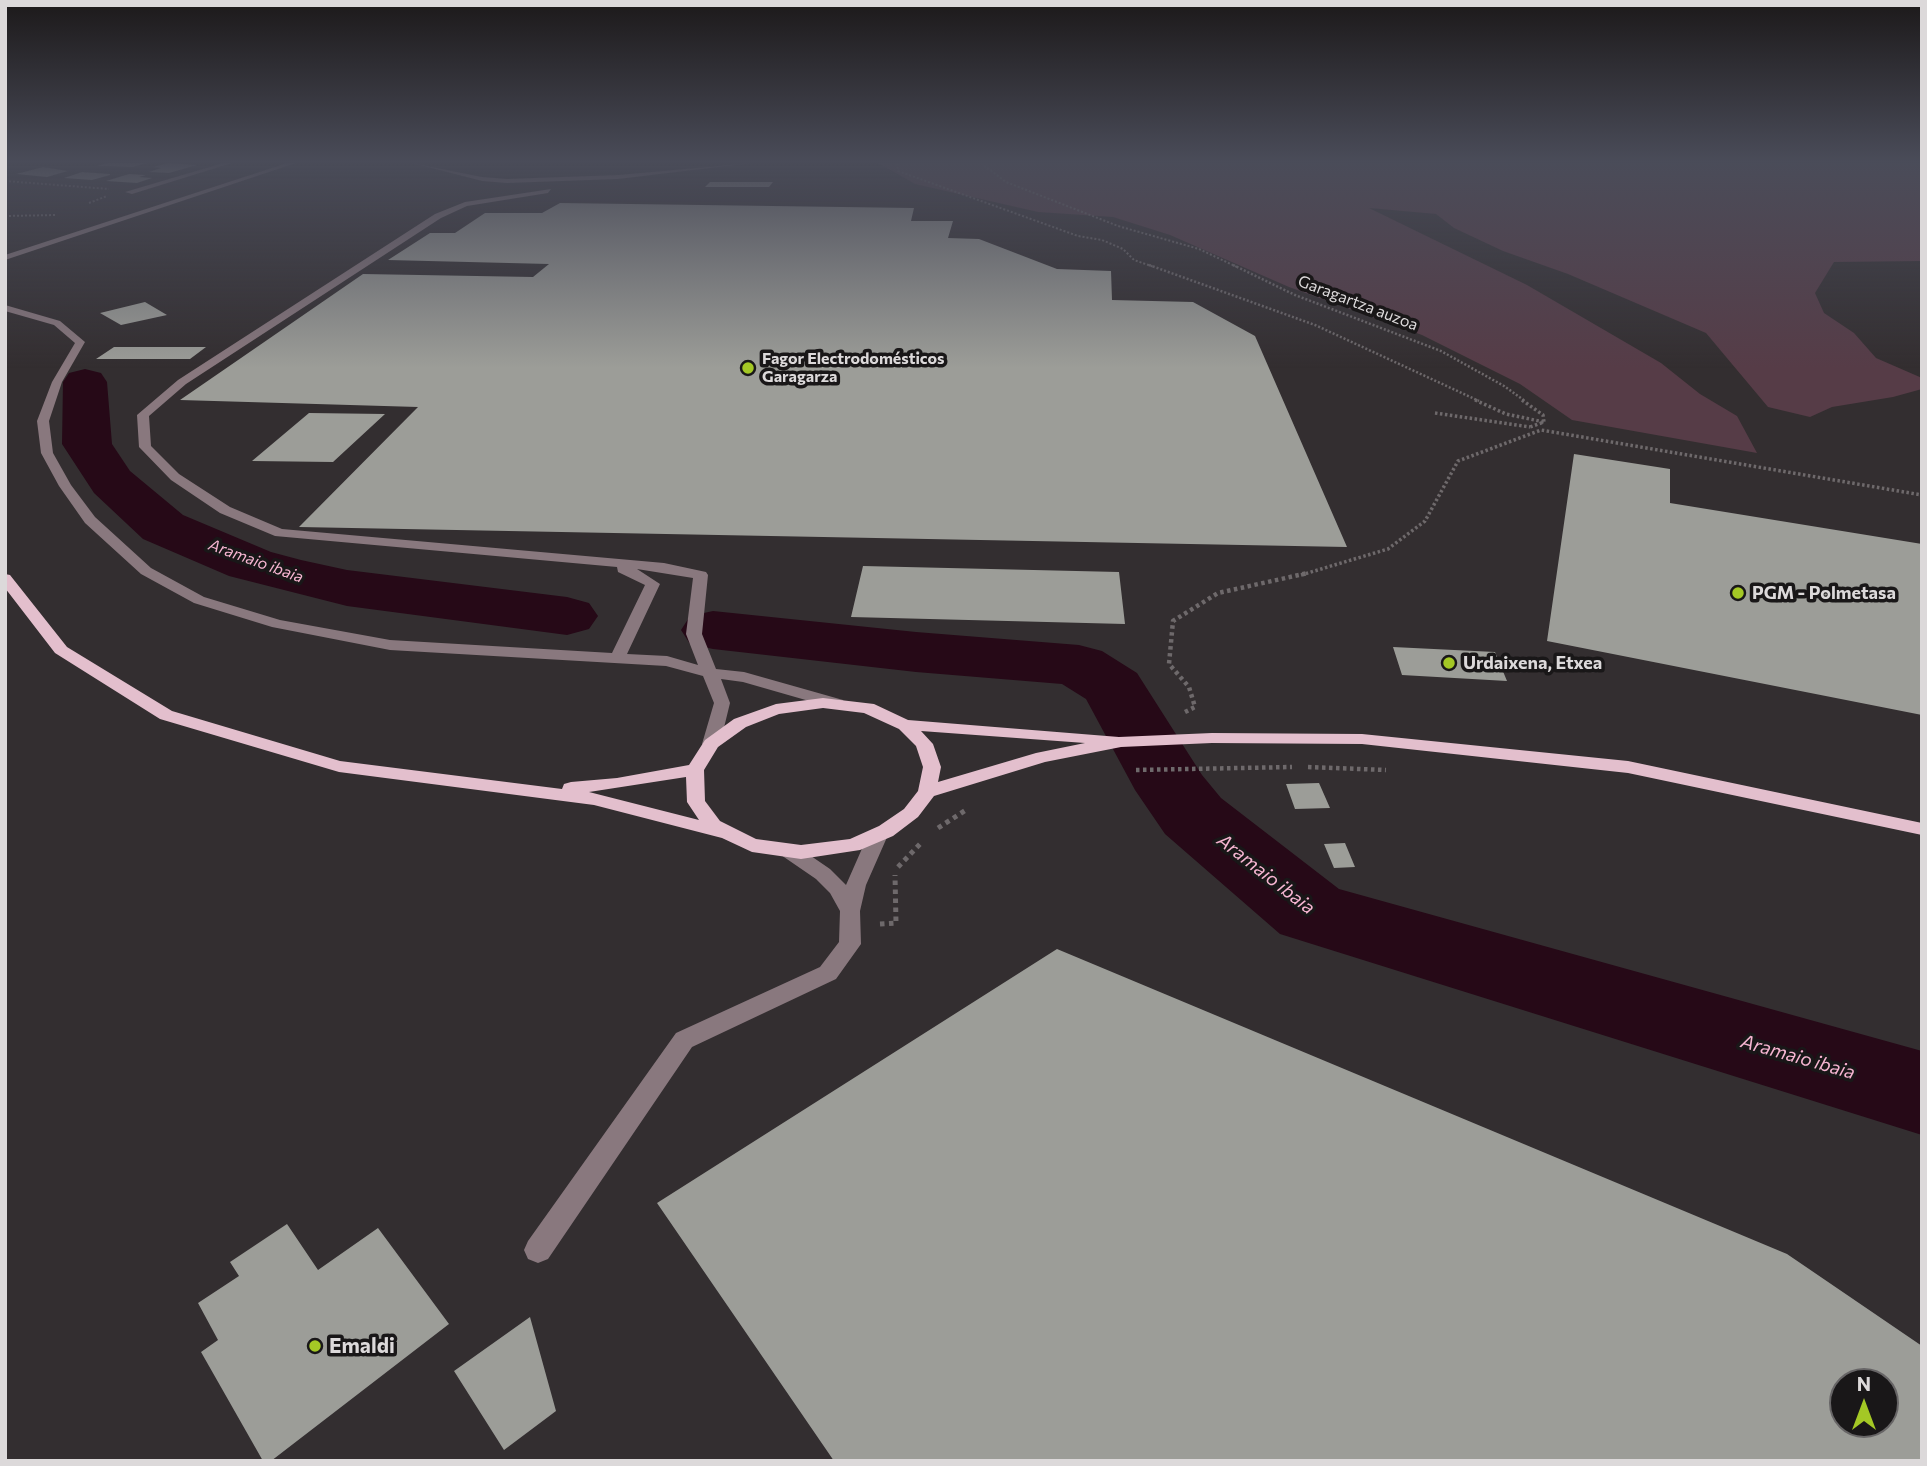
<!DOCTYPE html>
<meta charset="utf-8">
<style>
body{margin:0}
#map{position:relative;width:1927px;height:1466px;overflow:hidden;background:#332e30;font-family:Commissioner,sans-serif}
canvas{display:block}
.frame{position:absolute;inset:0;border:7px solid #dcd9da;pointer-events:none}
.north{position:absolute;left:1829px;top:1368px;width:70px;height:70px;box-sizing:border-box;background:#191718;border:2px solid #676566;border-radius:50%;rotate:0deg;font-size:19px;font-weight:700;line-height:28px;text-align:center;color:#dcd9da}
.north::after{content:'';display:block;margin:auto;width:24px;height:32px;background:#a4c825;clip-path:polygon(50% 0,100% 100%,50% 72%,0 100%)}
</style>
<div id="map">
<canvas width="1927" height="1466"></canvas>
<div class="frame"></div>
<div class="north">N</div>
</div>
<script>
const c = document.querySelector('canvas').getContext('2d');
c.lineJoin = 'round';
function paint(path, color) {
  c.fillStyle = color;
  c.fill(path, 'evenodd');
}
function poly(rows) {
  const path = new Path2D();
  for (const r of rows) {
    path.moveTo(r[0], r[1]);
    for (let i = 2; i < r.length; i += 2) path.lineTo(r[i], r[i + 1]);
  }
  return path;
}
function trace(path, color, width, dash) {
  c.strokeStyle = color;
  c.lineWidth = width;
  c.lineCap = dash ? 'butt' : 'round';
  c.setLineDash(dash || []);
  c.stroke(path);
}
function drawText(font, color, halo, rows, align = 'center') {
  c.font = font + ' Commissioner,sans-serif';
  c.lineWidth = 7;
  c.setLineDash([]);
  c.textBaseline = 'middle';
  c.strokeStyle = halo;
  c.fillStyle = color;
  for (const [text, x, y, turn = 0] of rows) {
    c.save();
    c.translate(x, y);
    c.rotate((+turn || 0) * Math.PI / 180);
    c.textAlign = isNaN(turn) ? turn : align;
    if (halo) c.strokeText(text, 0, 0);
    c.fillText(text, 0, 0);
    c.restore();
  }
}
const green = poly([
 [878,163,1922,163,1922,261,1834,262,1815,293,1824,313,1854,333,1876,358,1922,378,1922,389,1893,397,1832,407,1810,417,1768,407,1706,333,1568,274,1503,251,1454,228,1436,214,1369,208,1527,285,1661,363,1700,394,1737,416,1757,453,1572,420,1520,384,1422,335,1289,287,1170,235,1113,217,1038,212,915,184]
]);
const river = poly([
 [85,369,101,373,107,382,112,444,130,471,183,515,271,552,301,560,347,570,567,597,589,603,598,616,589,629,567,635,347,606,229,576,143,539,94,493,62,444,63,382,69,373,85,369],
 [713,611,916,632,1079,645,1102,651,1137,673,1202,775,1221,798,1339,889,1922,1051,1922,1135,1280,934,1165,834,1135,790,1086,699,1062,684,916,672,713,649,690,644,681,630,690,616,713,611]
]);
const building = poly([
 [108,163,147,163,133,167,97,166],
 [169,163,196,165,197,165,169,173,149,172,161,168,153,167],
 [43,167,68,171,47,177,16,174],
 [82,172,110,174,110,175,92,180,64,178],
 [129,174,146,175,139,177,152,178,137,183,106,181],
 [710,182,773,182,769,187,705,187],
 [560,203,914,208,911,221,953,221,948,238,979,239,1057,269,1111,271,1112,300,1193,302,1255,336,1347,547,299,527,418,407,180,400,363,274,533,277,549,264,388,260,430,233,455,233,485,213,542,213],
 [145,302,167,315,121,325,100,313],
 [114,347,206,347,190,359,96,359],
 [309,413,385,414,333,462,252,461],
 [1574,454,1670,469,1670,503,1922,544,1922,715,1547,641],
 [863,566,1119,572,1125,624,851,617],
 [1393,647,1495,652,1507,681,1402,675],
 [1319,783,1330,808,1295,809,1286,784],
 [1345,843,1355,867,1334,868,1324,844],
 [1057,949,1787,1254,1922,1346,1922,1461,834,1461,657,1203],
 [1843,1382,1885,1382,1885,1424,1843,1424],
 [287,1224,318,1270,378,1228,449,1324,271,1461,263,1461,201,1352,218,1340,198,1303,239,1276,230,1262],
 [530,1317,556,1411,504,1450,454,1371]
]);
const pathFar4 = poly([
 [897,163,898,171,1078,236,1102,240,1123,249,1134,260,1154,267],
 [981,163,1006,182,1118,226,1199,249,1237,267],
 [5,181,109,189],
 [89,203,107,196],
 [5,216,57,215]
]);
const pathFar3 = poly([
 [1149,265,1315,325,1479,401],
 [1233,265,1295,295,1441,351,1504,386,1525,401]
]);
const pathFar2 = poly([
 [1475,400,1506,414,1544,422],
 [1522,400,1543,415,1544,422,1530,427],
 [1435,413,1530,427],
 [1301,575,1388,549,1425,521,1458,461,1541,430,1922,495]
]);
const pathFar1 = poly([
 [1185,712,1195,707,1189,687,1169,664,1173,621,1218,593,1308,573],
 [1308,767,1386,770],
 [1136,770,1292,767]
]);
const path = poly([
 [938,828,966,810],
 [898,867,921,843],
 [880,924,896,923,895,875]
]);
const minor = poly([
 [223,163,232,163,132,194,125,192,223,163],
 [287,163,296,163,5,260,5,255,287,163],
 [412,163,482,177,507,179,618,175,752,163,618,179,507,183,482,181,412,163],
 [551,189,548,193,467,206,441,218,186,384,149,416,151,446,179,474,230,507,282,529,664,563,706,572,708,575,702,634,716,669,744,672,843,700,845,704,843,708,837,709,743,682,721,679,730,703,720,744,711,749,702,744,714,703,703,676,666,666,390,650,272,627,194,603,141,574,85,523,59,486,41,453,37,421,52,382,75,343,54,325,5,311,5,305,60,321,85,342,62,382,49,421,53,453,71,485,95,517,151,568,204,597,280,620,390,640,612,653,645,585,618,572,617,567,275,536,220,513,171,480,139,447,137,415,178,380,435,214,465,202,551,189],
 [637,569,693,578,686,634,698,665,667,656,627,654,660,584,637,569],
 [878,829,885,830,888,835,866,885,860,911,861,944,836,979,692,1047,548,1259,538,1263,528,1259,524,1250,528,1241,676,1033,820,967,839,942,840,911,830,893,816,879,781,855,778,850,781,845,795,845,830,869,846,885,868,835,871,830,878,829]
]);
const major = poly([
 [5,574,10,575,67,647,172,711,340,761,562,789,564,784,571,782,617,778,689,765,705,740,734,719,776,704,823,698,874,704,908,720,1119,737,1212,733,1362,734,1628,761,1922,823,1922,835,1628,773,1362,744,1212,743,1121,747,1045,762,934,796,918,817,893,836,860,850,801,859,752,852,722,838,594,805,339,772,160,719,55,653,5,588,5,574],
 [823,708,864,713,899,729,916,746,923,767,918,791,904,809,879,826,850,839,801,845,756,839,720,821,705,801,704,770,718,747,746,727,779,714,823,708],
 [921,731,1085,743,1036,753,938,782,941,767,933,744,921,731],
 [686,777,687,802,699,820,589,792,686,777]
]);
const markers = [
 [748,368,7,"#a4c825"],
 [1738,593,7,"#a4c825"],
 [1449,663,7,"#a4c825"],
 [315,1346,7,"#a4c825"]
];
const farStreetnames = [
 ["Garagartza auzoa",1358,303,21]
];
const farPoinames = [
 ["Fagor Electrodomésticos",762,359],
 ["Garagarza",762,377]
];
const farWaternames = [
 ["Aramaio ibaia",256,561,20]
];
const poiNames = [
 ["PGM - Polmetasa",1752,593],
 ["Urdaixena, Etxea",1463,663]
];
const waterNames = [
 ["Aramaio ibaia",1266,874,38],
 ["Aramaio ibaia",1798,1057,16]
];
const nearPoinames = [
 ["Emaldi",329,1346]
];
paint(green, '#563c47');
paint(river, '#260917');
paint(building, '#9c9d98');
trace(pathFar4, '#6e696b', 2, [2, 2]);
trace(pathFar3, '#6e696b', 2.5, [2, 2]);
trace(pathFar2, '#6e696b', 3.5, [2.5, 2.5]);
trace(pathFar1, '#6e696b', 4.5, [3.5, 3.5]);
trace(path, '#6e696b', 5, [4.5, 4.5]);
paint(minor, '#89787e');
paint(major, '#e3bfcd');
const sky = c.createLinearGradient(0, 0, 0, 368);
sky.addColorStop(0, '#1c191a');
sky.addColorStop(0.44, '#4a4c59');
sky.addColorStop(1, '#4a4c5900');
c.fillStyle = sky;
c.fillRect(0, 0, 1927, 368);
for (const [x, y, r, color] of markers) {
  const dot = new Path2D();
  dot.arc(x, y, r, 0, 2 * Math.PI);
  c.fillStyle = color;
  c.fill(dot);
  trace(dot, '#191718', 2.5);
}
drawText('16px', '#dcd9da', '#191718', farStreetnames);
drawText('bold 16px', '#dcd9da', '#191718', farPoinames, 'left');
drawText('italic 16px', '#f6b5d1', '#191718', farWaternames);
drawText('bold 18px', '#dcd9da', '#191718', poiNames, 'left');
drawText('italic 19px', '#f6b5d1', '#191718', waterNames);
drawText('bold 21px', '#dcd9da', '#191718', nearPoinames, 'left');
</script>
